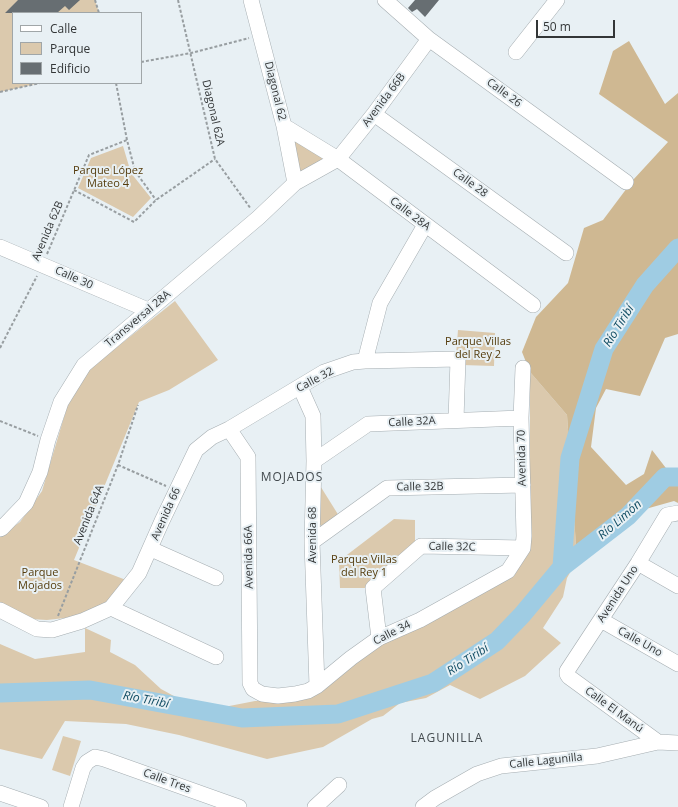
<!DOCTYPE html>
<meta charset="utf-8">
<style>
body{margin:0}
#map{position:relative;width:678px;height:807px;overflow:hidden;background:#e8f0f4;font-family:"Open Sans",sans-serif}
canvas{display:block}
.legend{position:absolute;left:12px;top:12px;width:130px;height:72px;box-sizing:border-box;background:#e8f0f4;border:1px solid #a0a6a8;margin:0;padding:5px 7px;list-style:none;font-size:12px;color:#333637}
.legend li{display:flex;align-items:center;gap:8px;height:20px}
.legend b{width:20px;border:1px solid #a0a6a8}
.scale{position:absolute;left:536px;top:20px;width:79px;height:18px;box-sizing:border-box;border:2px solid #333637;border-top:0;padding-left:5px;font-size:12px;line-height:14px;white-space:nowrap;color:#333637;-webkit-text-stroke:3px #e8f0f4;paint-order:stroke}
</style>
<div id="map">
<canvas width="678" height="807"></canvas>
<ul class="legend">
<li><b style="height:5px;background:#fff"></b>Calle</li>
<li><b style="height:11px;background:#dbc9ad"></b>Parque</li>
<li><b style="height:11px;background:#676e72"></b>Edificio</li>
</ul>
<div class="scale">50 m</div>
</div>
<script>
const c = document.querySelector('canvas').getContext('2d');
c.lineJoin = 'round';
function paint(path, color) {
  c.fillStyle = color;
  c.fill(path, 'evenodd');
}
function poly(rows) {
  const path = new Path2D();
  for (const r of rows) {
    path.moveTo(r[0], r[1]);
    for (let i = 2; i < r.length; i += 2) path.lineTo(r[i], r[i + 1]);
  }
  return path;
}
function trace(path, color, width, dash) {
  c.strokeStyle = color;
  c.lineWidth = width;
  c.lineCap = dash ? 'butt' : 'round';
  c.setLineDash(dash || []);
  c.stroke(path);
}
function drawText(font, color, halo, rows, align = 'center') {
  c.font = font + ' "Open Sans",sans-serif';
  c.lineWidth = 4;
  c.setLineDash([]);
  c.textBaseline = 'middle';
  c.strokeStyle = halo;
  c.fillStyle = color;
  for (const [text, x, y, turn = 0] of rows) {
    c.save();
    c.translate(x, y);
    c.rotate((+turn || 0) * Math.PI / 180);
    c.textAlign = isNaN(turn) ? turn : align;
    if (halo) c.strokeText(text, 0, 0);
    c.fillText(text, 0, 0);
    c.restore();
  }
}
const green = poly([
 [0,0,95,0,99,13,13,13,13,83,40,83,0,92],
 [291,135,328,159,301,174],
 [123,146,131,173,151,198,133,217,78,188,91,158],
 [175,301,218,360,169,390,139,402,74,560,126,580,106,603,74,617,47,620,30,619,0,603,0,536,20,522,42,491,67,407,88,370],
 [458,330,495,333,494,366,462,365,456,355],
 [530,372,567,415,577,560,567,578,563,597,543,628,561,643,525,676,480,699,450,685,426,698,400,703,383,716,372,719,323,747,267,759,179,735,126,724,65,721,42,759,0,749,0,644,35,659,85,652,85,628,111,640,110,652,135,665,161,689,183,701,219,708,255,701,283,701,375,646,433,620,514,576,530,546],
 [319,484,339,516,323,527,320,525],
 [394,519,415,520,415,548,370,588,340,588,339,561],
 [63,736,81,741,70,776,52,770]
]);
const forest = poly([
 [629,41,665,104,678,93,678,334,665,338,640,396,606,389,596,408,591,447,626,485,644,474,652,450,669,472,678,469,678,503,674,501,642,510,577,560,567,415,530,372,522,352,536,317,568,283,584,228,603,220,633,180,668,142,599,94,613,51]
]);
const river = poly([
 [562,567,570,458,604,349,645,285,678,248],
 [0,693,90,690,242,718,338,714,433,683,497,641,522,615,562,567,628,516,665,477,678,477]
]);
const building = poly([
 [18,0,80,0,69,10,65,6,57,13,5,13],
 [415,0,439,0,425,17,417,9,412,12,408,8]
]);
const path = poly([
 [95,0,99,13],
 [178,0,215,159,251,209],
 [141,62,191,53,249,38],
 [116,83,127,140,135,171,156,200],
 [0,92,40,83],
 [74,190,134,222,156,200,215,159],
 [47,254,89,155,127,140],
 [0,348,37,276],
 [0,421,38,436],
 [118,465,166,486],
 [58,616,118,465,138,405]
]);
const minor = poly([
 [251,0,284,126,295,183],
 [385,0,429,39,626,182],
 [516,52,557,0],
 [374,114,566,253],
 [284,126,338,159,533,305],
 [0,247,148,310],
 [365,361,380,303,425,225],
 [300,387,313,416,314,461,312,542,317,686],
 [229,429,248,457,250,683,253,689,262,694,278,696,295,694,308,691,317,686,351,658,379,638,420,620,508,571,523,548,524,536,521,418,523,368],
 [314,461,368,424,521,418],
 [0,529,2,528,26,503,40,472,48,440,61,402,84,365,258,218,295,183,338,159,374,114,429,39],
 [312,542,387,488,523,485],
 [151,549,216,578],
 [638,563,678,586],
 [111,608,216,657],
 [0,610,37,629,52,630,82,621,111,608,139,573,162,521,196,450,212,437,229,429,324,372,353,362,365,361,458,359,456,420],
 [601,620,678,664],
 [379,638,373,588,421,546,523,548],
 [658,742,569,677,567,674,567,671,638,563,667,515,678,513],
 [0,793,41,807],
 [71,807,83,768,87,762,95,757,104,759,239,807],
 [315,807,339,785],
 [423,807,435,798,477,774,501,766,597,756,658,742,678,743]
]);
const streetNames = [
 ["Diagonal 62",275,91,76],
 ["Calle 26",504,93,36],
 ["Avenida 66B",384,100,-53],
 ["Diagonal 62A",213,113,77],
 ["Calle 28",470,183,36],
 ["Calle 28A",410,214,37],
 ["Avenida 62B",48,231,-67],
 ["Calle 30",74,278,24],
 ["Transversal 28A",138,319,-40],
 ["Calle 32",315,380,-28],
 ["Calle 32A",412,422,-3],
 ["Avenida 70",522,458,-91],
 ["Calle 32B",420,487,-1],
 ["Avenida 66",166,514,-66],
 ["Avenida 64A",89,515,-68],
 ["Avenida 68",313,535,-90],
 ["Calle 32C",452,547,1],
 ["Avenida 66A",249,557,-91],
 ["Avenida Uno",618,594,-57],
 ["Calle 34",392,633,-27],
 ["Calle Uno",640,642,29],
 ["Calle El Manú",614,710,36],
 ["Calle Lagunilla",546,761,-6],
 ["Calle Tres",167,781,20]
];
const parkNames = [
 ["Parque López",108,171],
 ["Mateo 4",108,184],
 ["Parque Villas",478,342],
 ["del Rey 2",478,355],
 ["Parque Villas",364,560],
 ["del Rey 1",364,573],
 ["Parque",40,573],
 ["Mojados",40,586]
];
const waterNames = [
 ["Río Tiribí",619,326,-58],
 ["Río Limón",620,520,-41],
 ["Río Tiribí",468,660,-33],
 ["Río Tiribí",146,700,11]
];
const neighbourhoodNames = [
 ["MOJADOS",292,478],
 ["LAGUNILLA",447,739]
];
paint(green, '#dbc9ad');
paint(forest, '#cfb892');
trace(river, '#9fcce3', 19);
paint(building, '#676e72');
trace(minor, '#a5adb1', 16);
trace(path, '#989ea1', 2, [3, 2]);
trace(minor, '#fff', 15);
drawText('11px', '#333637', '#e8f0f4', streetNames);
drawText('11px', '#543b0b', '#e8f0f4', parkNames);
drawText('italic 12px', '#104c63', '#e8f0f4', waterNames);
c.letterSpacing = '1px';
drawText('12px', '#434a4e', '#e8f0f4', neighbourhoodNames);
c.letterSpacing = '0px';
</script>
